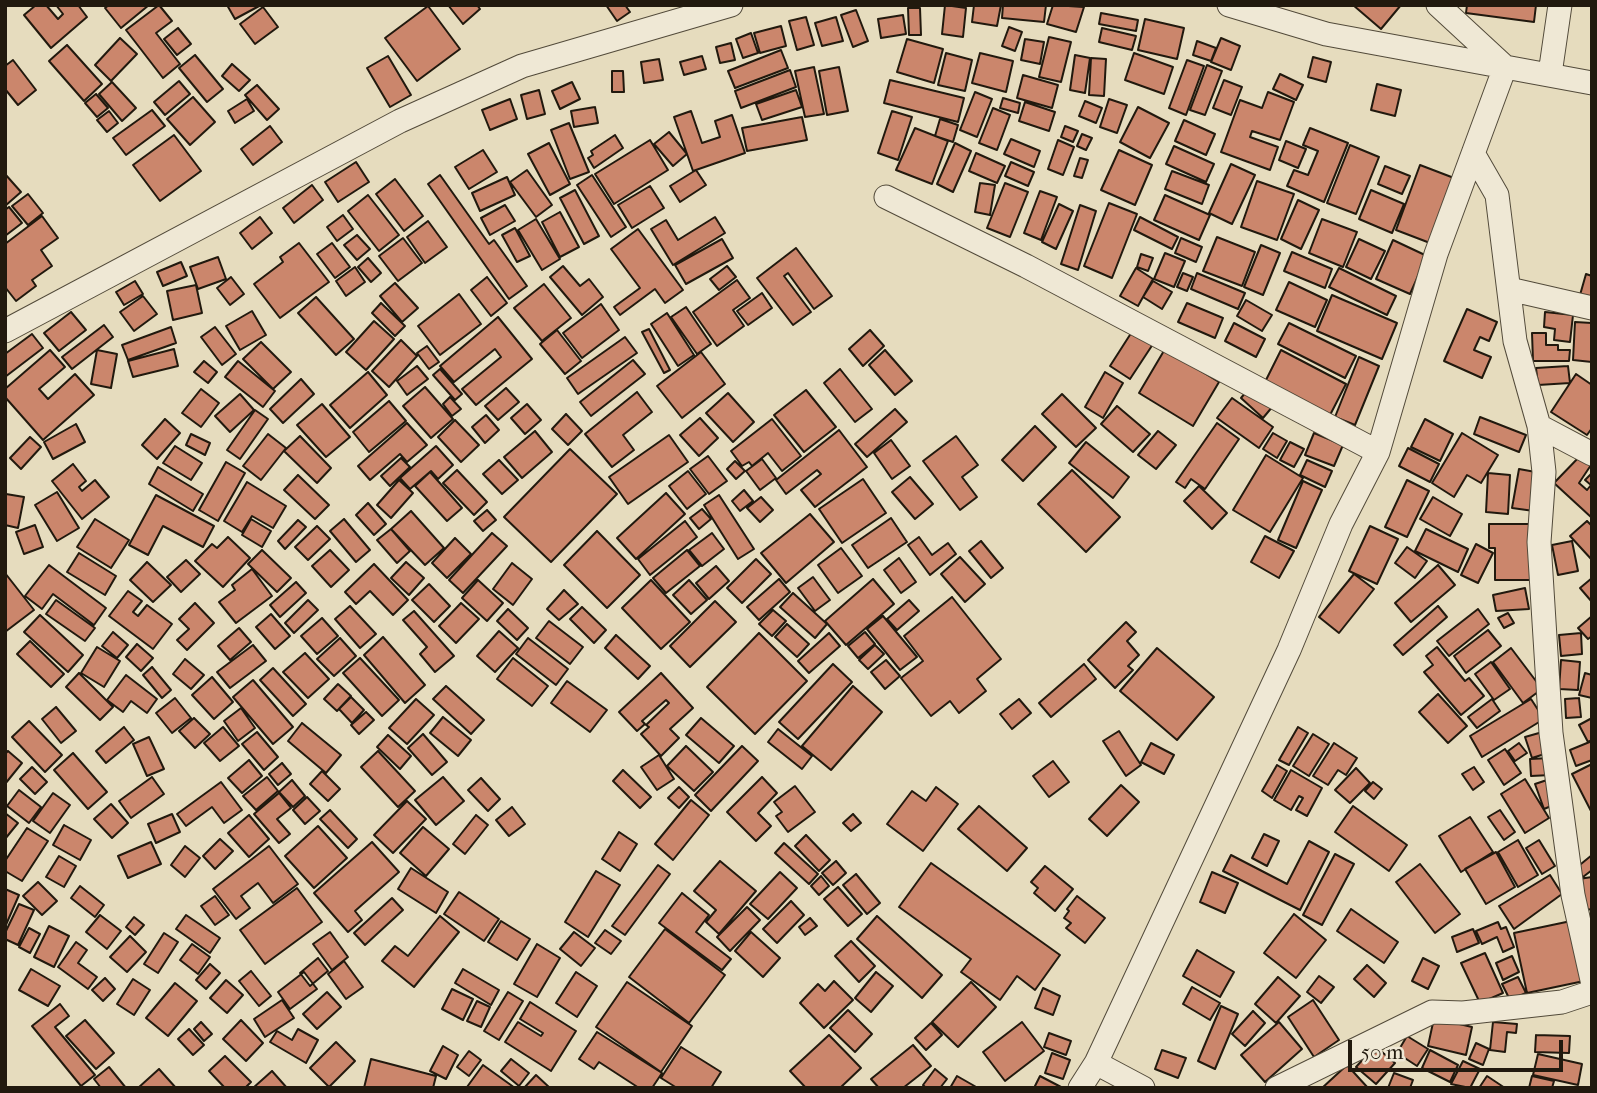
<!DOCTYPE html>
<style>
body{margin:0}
#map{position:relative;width:1597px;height:1093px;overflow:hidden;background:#e6dcbe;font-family:"IM FELL French Canon",serif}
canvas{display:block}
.frame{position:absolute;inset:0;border:7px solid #21190e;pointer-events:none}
.scale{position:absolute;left:1348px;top:1040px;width:215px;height:32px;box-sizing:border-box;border:4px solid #21190e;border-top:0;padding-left:9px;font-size:21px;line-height:24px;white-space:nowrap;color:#21190e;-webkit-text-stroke:5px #efe8d5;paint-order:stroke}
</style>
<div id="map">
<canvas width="1597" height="1093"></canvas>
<div class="frame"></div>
<div class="scale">50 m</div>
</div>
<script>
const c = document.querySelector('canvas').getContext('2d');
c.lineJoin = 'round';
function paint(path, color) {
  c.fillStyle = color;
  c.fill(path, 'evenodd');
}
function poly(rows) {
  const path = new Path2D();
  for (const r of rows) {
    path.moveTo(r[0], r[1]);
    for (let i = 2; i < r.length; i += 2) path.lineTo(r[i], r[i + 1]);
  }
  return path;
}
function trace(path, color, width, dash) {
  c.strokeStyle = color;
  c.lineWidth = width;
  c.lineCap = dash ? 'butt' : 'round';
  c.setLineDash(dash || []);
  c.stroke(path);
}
const building = poly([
 [36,5,46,5,58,19,63,14,56,5,78,5,87,17,51,48,24,15,36,5],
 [109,5,149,5,121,28,105,8,109,5],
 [159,5,172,21,156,33,180,64,163,78,126,30,159,5],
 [227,5,261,5,235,19,227,5],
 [448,5,477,5,480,9,463,24,448,5],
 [606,5,625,5,630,12,617,21,606,5],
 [945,5,966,8,963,37,942,34,945,5],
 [974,5,1001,5,997,26,972,22,974,5],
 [1003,5,1046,5,1044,22,1002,18,1003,5],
 [1053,5,1084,7,1076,32,1047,24,1053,5],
 [1353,5,1401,5,1381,29,1353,5],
 [1467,5,1536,5,1534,22,1466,13,1467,5],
 [428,6,460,49,417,81,385,38,428,6],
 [263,7,278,27,255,44,240,24,263,7],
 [908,8,920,8,921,35,909,35,908,8],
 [856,10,868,41,853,47,841,15,856,10],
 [1101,13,1138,20,1136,31,1099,24,1101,13],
 [903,15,906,34,881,38,878,19,903,15],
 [806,17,814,45,797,50,789,21,806,17],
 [836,17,843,41,822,46,815,23,836,17],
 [1145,19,1184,28,1177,59,1138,50,1145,19],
 [781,26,786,46,760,53,754,33,781,26],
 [1009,27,1022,32,1015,51,1002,46,1009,27],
 [178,28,191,44,177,55,164,39,178,28],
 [1102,28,1136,36,1132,50,1099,42,1102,28],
 [751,33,758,53,743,58,736,39,751,33],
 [1049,37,1071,42,1061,82,1039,77,1049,37],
 [120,38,137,54,111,81,95,65,120,38],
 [1221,38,1240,46,1231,70,1211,62,1221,38],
 [907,39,943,49,934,83,897,72,907,39],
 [1025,39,1044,42,1040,64,1021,60,1025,39],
 [1197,41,1216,48,1211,61,1193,55,1197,41],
 [731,43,735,60,720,63,716,47,731,43],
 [67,45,102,84,84,101,49,61,67,45],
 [781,50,788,68,735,88,728,71,781,50],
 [946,53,972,60,965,91,938,85,946,53],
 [980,53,1013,61,1006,92,972,83,980,53],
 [1134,53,1173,67,1164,94,1125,80,1134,53],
 [195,55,223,89,207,102,179,68,195,55],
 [1075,55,1090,58,1085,93,1070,90,1075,55],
 [388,56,411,95,390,107,367,68,388,56],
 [702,56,706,69,684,75,680,62,702,56],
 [1313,57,1331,62,1326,82,1308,77,1313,57],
 [1091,58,1106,59,1104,96,1089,95,1091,58],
 [659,59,663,80,644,83,641,62,659,59],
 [13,60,36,90,18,105,5,89,5,66,13,60],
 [1187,60,1204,66,1186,115,1169,108,1187,60],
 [232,64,250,80,239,91,222,76,232,64],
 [1207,65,1222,71,1205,115,1190,110,1207,65],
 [814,67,824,114,805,117,795,71,814,67],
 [839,67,848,111,827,115,819,71,839,67],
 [790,70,796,87,741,108,735,91,790,70],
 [612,71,623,71,624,92,612,92,612,71],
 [1280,74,1303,85,1296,100,1273,89,1280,74],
 [1023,75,1058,85,1052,108,1017,98,1023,75],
 [890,80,964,98,958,122,884,103,890,80],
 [1224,80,1242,87,1231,115,1213,108,1224,80],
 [179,81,190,94,165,115,154,102,179,81],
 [112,82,136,108,122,121,99,94,112,82],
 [572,82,580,99,560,109,552,91,572,82],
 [1377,84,1401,90,1395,116,1371,110,1377,84],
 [257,85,279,109,267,120,245,95,257,85],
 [539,90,545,114,527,119,521,95,539,90],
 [796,90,802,107,762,120,756,104,796,90],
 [975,92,992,99,977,137,960,130,975,92],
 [1268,92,1294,102,1280,140,1252,131,1250,137,1278,147,1270,170,1221,152,1240,100,1262,108,1268,92],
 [96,94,108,108,97,117,85,103,96,94],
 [193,97,215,122,190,145,167,119,193,97],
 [1003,98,1020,103,1018,113,1000,108,1003,98],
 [247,99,254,111,235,123,228,111,247,99],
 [510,99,517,119,490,130,482,110,510,99],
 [1109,99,1127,105,1117,133,1100,127,1109,99],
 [1085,101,1102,108,1096,123,1079,116,1085,101],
 [1025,102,1055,112,1049,131,1019,121,1025,102],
 [595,107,598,123,574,127,571,111,595,107],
 [1138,107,1169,123,1150,158,1120,142,1138,107],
 [993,108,1010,115,997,150,979,143,993,108],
 [152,110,165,126,126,155,113,138,152,110],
 [109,111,118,123,107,132,97,120,109,111],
 [691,111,702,143,720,137,715,121,732,115,745,153,693,171,674,117,691,111],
 [892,111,912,117,898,160,878,153,892,111],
 [802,117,807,140,747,151,742,128,802,117],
 [940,119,958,125,953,142,935,136,940,119],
 [1184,120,1215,134,1206,155,1175,141,1184,120],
 [569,123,589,172,570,179,551,130,569,123],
 [270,126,282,142,253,165,241,149,270,126],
 [1065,126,1078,131,1073,142,1061,137,1065,126],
 [915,128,948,141,932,184,896,170,915,128],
 [1310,128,1348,143,1324,202,1287,186,1294,170,1308,175,1318,151,1303,145,1310,128],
 [669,132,687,154,673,166,654,144,669,132],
 [1082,134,1092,138,1086,150,1077,146,1082,134],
 [174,135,201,171,160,201,133,165,174,135],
 [615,135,623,148,594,168,588,158,593,155,591,151,615,135],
 [1011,139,1040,151,1034,167,1004,154,1011,139],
 [650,140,668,170,614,204,595,174,650,140],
 [1058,140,1074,147,1063,175,1048,169,1058,140],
 [1286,141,1306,149,1298,168,1279,160,1286,141],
 [549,143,570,184,550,195,528,154,549,143],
 [955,143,971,151,953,192,937,184,955,143],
 [1350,145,1379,157,1356,214,1327,203,1350,145],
 [1174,146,1214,164,1206,182,1166,164,1174,146],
 [483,150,497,172,469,189,455,167,483,150],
 [1119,150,1152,165,1135,205,1101,190,1119,150],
 [976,153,1005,166,997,183,969,171,976,153],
 [1080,158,1088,160,1082,178,1074,176,1080,158],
 [356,162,369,182,338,202,325,182,356,162],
 [1011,162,1034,172,1028,186,1005,176,1011,162],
 [1231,164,1255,175,1232,224,1209,213,1231,164],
 [1420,165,1454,178,1430,243,1396,230,1420,165],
 [1385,166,1410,176,1402,194,1378,184,1385,166],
 [527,170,552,205,536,217,510,182,527,170],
 [696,170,706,185,680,202,670,186,696,170],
 [1172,171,1209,185,1202,204,1165,189,1172,171],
 [5,174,21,192,5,206,5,174],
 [440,175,489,244,494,240,527,286,509,299,428,184,440,175],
 [592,175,626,227,611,237,577,185,592,175],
 [507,177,515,195,480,211,472,193,507,177],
 [395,179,423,216,404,231,376,194,395,179],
 [1257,181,1294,194,1277,240,1241,227,1257,181],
 [980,183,995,185,990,215,975,212,980,183],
 [1005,183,1028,192,1010,237,987,228,1005,183],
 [312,185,323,200,294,223,283,208,312,185],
 [650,186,664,208,632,228,618,205,650,186],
 [575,190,599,236,584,244,560,198,575,190],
 [1371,190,1404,204,1392,233,1359,219,1371,190],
 [1040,191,1057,197,1041,240,1024,233,1040,191],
 [28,194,43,213,28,225,12,206,28,194],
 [368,195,399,235,379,251,348,211,368,195],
 [1165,195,1210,215,1199,240,1154,220,1165,195],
 [1298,200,1319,210,1301,249,1281,239,1298,200],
 [1109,203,1137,214,1112,278,1084,266,1109,203],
 [1059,204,1073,211,1056,249,1042,242,1059,204],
 [505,205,515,221,490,235,481,218,505,205],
 [1080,205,1096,211,1078,270,1061,264,1080,205],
 [9,207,22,223,5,236,5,210,9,207],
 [560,212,579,247,560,257,542,222,560,212],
 [343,215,353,229,337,241,327,227,343,215],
 [42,216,58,238,41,250,52,266,32,280,36,286,16,301,5,287,5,244,42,216],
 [260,217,272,233,252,249,240,233,260,217],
 [715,217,725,233,673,265,651,229,666,220,678,240,715,217],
 [1140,217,1178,237,1172,249,1134,230,1140,217],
 [536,219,560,259,542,270,518,230,536,219],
 [1322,219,1357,232,1343,267,1309,253,1322,219],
 [428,221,447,247,425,263,407,237,428,221],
 [515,228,530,256,517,262,502,235,515,228],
 [638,229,683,290,665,303,655,289,620,315,614,307,640,288,611,249,638,229],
 [357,235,370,249,357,260,344,245,357,235],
 [1217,237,1255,252,1242,286,1203,271,1217,237],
 [403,238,422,263,398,281,379,256,403,238],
 [1181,238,1202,247,1196,262,1175,253,1181,238],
 [722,239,733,258,686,284,675,265,722,239],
 [1359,239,1385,251,1371,279,1346,267,1359,239],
 [1393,240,1427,256,1410,294,1376,279,1393,240],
 [299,243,329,282,280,318,254,284,283,262,280,257,299,243],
 [332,243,350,267,335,278,317,254,332,243],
 [1261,245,1280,253,1263,295,1244,287,1261,245],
 [796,248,832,296,814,309,788,273,784,276,811,312,793,325,757,278,796,248],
 [1292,252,1332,269,1325,288,1284,271,1292,252],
 [1165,253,1185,261,1174,287,1154,279,1165,253],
 [1141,254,1153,258,1148,271,1137,267,1141,254],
 [218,257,226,279,198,289,190,267,218,257],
 [368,258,381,273,371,282,358,267,368,258],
 [181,262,187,276,163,286,157,272,181,262],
 [563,266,580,286,589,279,603,297,582,315,550,277,563,266],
 [727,266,736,277,719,290,710,279,727,266],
 [355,267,365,282,346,296,336,281,355,267],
 [1136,268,1153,279,1138,306,1120,296,1136,268],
 [1339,268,1396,296,1387,315,1329,287,1339,268],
 [1183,273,1193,277,1187,291,1177,287,1183,273],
 [1197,273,1245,293,1238,309,1191,289,1197,273],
 [1586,274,1592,276,1592,298,1580,295,1586,274],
 [231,277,244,294,230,305,217,288,231,277],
 [487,277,507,303,491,316,471,290,487,277],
 [737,280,750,298,733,310,744,326,717,346,693,312,737,280],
 [135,281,143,294,124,305,116,292,135,281],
 [1153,281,1172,292,1162,309,1143,297,1153,281],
 [1289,282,1327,300,1315,327,1276,310,1289,282],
 [395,283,418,308,402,322,380,296,395,283],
 [544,284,571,318,542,341,514,308,544,284],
 [196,285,202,313,173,320,167,291,196,285],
 [762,293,772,308,748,325,737,311,762,293],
 [459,294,481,324,440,355,418,326,459,294],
 [1332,295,1397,323,1382,359,1317,331,1332,295],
 [143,296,157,314,134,331,120,312,143,296],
 [316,297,354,339,336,355,298,313,316,297],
 [1246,300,1272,315,1262,331,1237,316,1246,300],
 [381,303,405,326,395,336,372,313,381,303],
 [1187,303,1223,318,1215,338,1178,322,1187,303],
 [601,304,619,330,582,358,563,333,601,304],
 [686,307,711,344,697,354,671,317,686,307],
 [1467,309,1497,322,1489,341,1480,337,1474,350,1491,357,1482,378,1444,361,1467,309],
 [252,311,266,335,240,350,226,326,252,311],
 [71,312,86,330,59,351,44,333,71,312],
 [1545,312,1573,315,1570,342,1554,340,1555,329,1544,327,1545,312],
 [667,313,694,355,678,366,651,324,667,313],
 [498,317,532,359,476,405,462,389,501,357,495,349,454,382,440,366,498,317],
 [374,321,394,339,366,370,346,352,374,321],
 [1575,322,1592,323,1592,362,1573,360,1575,322],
 [1234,323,1265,339,1256,357,1225,341,1234,323],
 [1289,323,1356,356,1345,378,1278,344,1289,323],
 [104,325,113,337,72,369,62,357,104,325],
 [171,327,176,343,128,360,122,345,171,327],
 [215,327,236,354,222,365,201,337,215,327],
 [1135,327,1155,341,1130,379,1110,366,1135,327],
 [649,329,670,370,664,373,642,332,649,329],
 [557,330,581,361,565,374,540,344,557,330],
 [870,330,884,346,863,366,849,349,870,330],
 [1532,333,1546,333,1546,345,1558,345,1558,350,1570,350,1569,361,1533,361,1532,333],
 [32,334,43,348,5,377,5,354,32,334],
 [625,337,637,353,578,394,567,378,625,337],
 [401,340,417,356,389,387,372,371,401,340],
 [261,342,291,372,273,389,243,359,261,342],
 [427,346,439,362,429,369,417,353,427,346],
 [174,349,178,366,133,377,128,361,174,349],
 [1165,349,1219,382,1193,426,1139,393,1165,349],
 [50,350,65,367,39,389,48,399,75,374,94,395,43,440,5,397,5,389,50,350],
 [97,350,117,354,111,388,91,384,97,350],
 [885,350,912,381,895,395,869,365,885,350],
 [1281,350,1346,384,1329,417,1264,384,1281,350],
 [701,352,725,384,682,418,657,386,701,352],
 [1359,357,1379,366,1355,425,1335,417,1359,357],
 [633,360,645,374,591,416,580,402,633,360],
 [204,361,217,372,208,383,194,372,204,361],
 [238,361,275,391,263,407,225,377,238,361],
 [417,366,428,379,407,395,397,381,417,366],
 [1568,366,1570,383,1538,385,1536,368,1568,366],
 [440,369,462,394,455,400,433,375,440,369],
 [840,369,872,409,855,422,824,383,840,369],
 [368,372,387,395,350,428,330,405,368,372],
 [1105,372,1123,383,1103,418,1085,407,1105,372],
 [1576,374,1592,385,1592,428,1587,435,1551,412,1576,374],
 [301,379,314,394,283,423,270,409,301,379],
 [425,387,453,419,431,438,403,406,425,387],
 [1250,387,1273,406,1263,418,1241,398,1250,387],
 [506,388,519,402,498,420,485,406,506,388],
 [201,389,219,403,201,427,182,413,201,389],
 [806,390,836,427,804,452,774,415,806,390],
 [637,392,652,412,623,435,634,450,612,467,585,434,637,392],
 [728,393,754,422,733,442,706,413,728,393],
 [240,394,254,410,230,432,215,416,240,394],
 [1062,394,1096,428,1076,447,1042,414,1062,394],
 [450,397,461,409,452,416,443,404,450,397],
 [1232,398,1273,427,1259,448,1217,418,1232,398],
 [389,401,406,421,369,452,353,432,389,401],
 [322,404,350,437,326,457,297,425,322,404],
 [527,404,541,420,525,434,511,418,527,404],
 [1117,406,1150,434,1133,452,1101,424,1117,406],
 [895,409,907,422,867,457,855,444,895,409],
 [255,410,268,419,240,459,227,450,255,410],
 [566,414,582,431,568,445,552,429,566,414],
 [486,415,499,430,485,443,472,427,486,415],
 [1480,417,1526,435,1519,452,1474,434,1480,417],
 [700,418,718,438,699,456,680,435,700,418],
 [165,419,180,433,157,459,142,445,165,419],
 [772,419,801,456,782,471,768,453,752,466,749,462,742,466,731,451,772,419],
 [1425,419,1453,434,1440,461,1411,447,1425,419],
 [455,420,479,445,461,462,438,437,455,420],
 [407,423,427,445,407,462,400,454,370,480,358,466,407,423],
 [1217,423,1239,439,1205,489,1191,479,1185,488,1176,482,1217,423],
 [76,424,85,442,53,459,44,442,76,424],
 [1035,426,1056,447,1023,481,1002,460,1035,426],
 [839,430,867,467,815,507,801,490,821,474,817,470,786,494,776,480,839,430],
 [535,431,552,452,522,478,504,457,535,431],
 [1158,431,1176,445,1156,469,1138,455,1158,431],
 [1273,433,1287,441,1277,458,1263,449,1273,433],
 [1314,433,1343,445,1334,466,1305,455,1314,433],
 [1462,433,1498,455,1481,483,1467,475,1454,497,1432,483,1462,433],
 [191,434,210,443,205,455,186,445,191,434],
 [268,434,286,448,261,480,243,466,268,434],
 [669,435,688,462,628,504,609,477,669,435],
 [300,436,331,468,317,483,284,451,300,436],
 [956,436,978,465,962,477,977,497,960,510,923,461,956,436],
 [30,437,41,447,21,469,10,458,30,437],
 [891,440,910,466,892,479,874,453,891,440],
 [1086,442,1129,477,1113,498,1069,463,1086,442],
 [1290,442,1304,449,1294,467,1280,460,1290,442],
 [175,446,202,463,191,480,163,463,175,446],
 [436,446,453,465,438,479,431,471,410,489,400,478,436,446],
 [1408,448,1439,464,1430,482,1399,466,1408,448],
 [570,449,617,494,551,562,504,517,570,449],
 [1266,455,1303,478,1270,532,1233,510,1266,455],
 [1581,455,1591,465,1579,483,1587,490,1591,485,1585,480,1592,473,1592,518,1554,483,1581,455],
 [708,456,727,481,709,494,690,469,708,456],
 [401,458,410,467,390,486,381,476,401,458],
 [762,459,776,478,760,490,746,471,762,459],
 [499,460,518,480,502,494,483,474,499,460],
 [1307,460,1332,471,1325,487,1300,475,1307,460],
 [735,461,745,471,736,479,727,469,735,461],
 [226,462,245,473,218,521,199,510,226,462],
 [73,464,86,481,79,487,82,491,95,480,109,497,82,519,52,481,73,464],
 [158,467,203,494,193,511,149,484,158,467],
 [1519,469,1541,473,1534,511,1512,508,1519,469],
 [457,470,487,502,474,515,443,483,457,470],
 [1072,470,1120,517,1086,552,1038,504,1072,470],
 [688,471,706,494,687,509,669,486,688,471],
 [430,472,462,508,447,521,415,486,430,472],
 [1488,473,1510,475,1508,514,1486,512,1488,473],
 [298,475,329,505,315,519,284,490,298,475],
 [910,477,933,504,915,519,892,492,910,477],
 [863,479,886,513,842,543,819,509,863,479],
 [399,480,413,493,391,518,377,505,399,480],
 [1407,480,1429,491,1407,537,1385,527,1407,480],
 [1303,481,1322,490,1296,548,1278,540,1303,481],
 [247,482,286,506,273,528,252,516,242,532,224,521,247,482],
 [1199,486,1227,513,1212,529,1184,501,1199,486],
 [744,490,753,501,740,511,732,501,744,490],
 [57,492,79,528,57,541,35,505,57,492],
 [666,493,685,514,636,559,617,538,666,493],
 [6,494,24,497,18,528,5,525,6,494],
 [156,495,214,526,203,547,163,526,148,555,129,545,156,495],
 [719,495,754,549,738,559,704,505,719,495],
 [761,497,773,510,760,522,747,508,761,497],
 [1433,497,1462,514,1450,536,1420,519,1433,497],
 [368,503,386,524,374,535,356,515,368,503],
 [702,509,711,519,699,529,690,518,702,509],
 [487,510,496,520,483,531,474,521,487,510],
 [411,511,444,548,425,565,391,529,411,511],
 [810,514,834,542,786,583,761,553,810,514],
 [891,518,907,542,868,568,852,545,891,518],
 [95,519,129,540,111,568,77,547,95,519],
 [251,519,271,531,262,547,242,535,251,519],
 [344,519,370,550,356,562,330,531,344,519],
 [298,520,306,527,285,549,278,541,298,520],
 [685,521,697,537,650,575,638,559,685,521],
 [1587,521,1592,526,1592,560,1570,536,1587,521],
 [1489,524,1533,524,1533,580,1495,580,1495,548,1489,548,1489,524],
 [35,525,43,547,24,554,16,532,35,525],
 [317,526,330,539,308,560,295,547,317,526],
 [1370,526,1398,539,1377,584,1349,571,1370,526],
 [391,529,410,551,397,563,377,540,391,529],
 [1426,529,1468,549,1458,572,1415,551,1426,529],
 [597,531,640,575,607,608,564,565,597,531],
 [492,533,507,546,463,593,449,580,492,533],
 [712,533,724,549,702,566,689,550,712,533],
 [1265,536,1294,551,1279,578,1251,562,1265,536],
 [228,537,250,558,223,587,195,561,212,544,217,548,228,537],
 [919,537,932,555,948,543,956,554,930,575,908,545,919,537],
 [455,538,471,554,447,578,432,563,455,538],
 [981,541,1003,568,991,578,969,551,981,541],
 [1572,541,1578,571,1558,575,1552,545,1572,541],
 [1476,544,1493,553,1478,583,1461,575,1476,544],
 [1407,547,1427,561,1415,578,1395,563,1407,547],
 [841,548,862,576,838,593,818,565,841,548],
 [262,550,291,578,277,592,248,564,262,550],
 [330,550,349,570,331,587,312,566,330,550],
 [687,550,700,566,666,593,653,578,687,550],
 [79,553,116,576,105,595,67,572,79,553],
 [960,557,985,584,965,602,941,574,960,557],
 [899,558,916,582,901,593,884,570,899,558],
 [756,559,771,574,742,603,727,588,756,559],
 [186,560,200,574,181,592,167,577,186,560],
 [147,562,171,585,153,602,130,580,147,562],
 [406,562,424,578,409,595,391,578,406,562],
 [512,563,532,579,513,605,493,589,512,563],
 [374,564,408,600,393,615,370,591,356,604,345,592,374,564],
 [49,565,106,608,94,625,53,594,42,609,25,596,49,565],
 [1438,565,1455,585,1411,622,1395,603,1438,565],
 [716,566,729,581,709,599,696,583,716,566],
 [252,569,272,596,236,623,219,602,235,590,232,585,252,569],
 [5,573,34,610,5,632,5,573],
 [1354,574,1374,589,1339,633,1319,617,1354,574],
 [813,577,830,600,815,611,798,588,813,577],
 [1592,578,1592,602,1580,588,1592,578],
 [779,579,790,592,759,620,747,607,779,579],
 [873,579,894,604,846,645,825,621,873,579],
 [478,580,503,603,487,621,462,598,478,580],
 [651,580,690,622,661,649,622,608,651,580],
 [689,580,707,600,691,614,673,595,689,580],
 [296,582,306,593,280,617,270,605,296,582],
 [429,584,450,606,434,622,412,600,429,584],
 [1525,588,1529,609,1496,611,1493,595,1525,588],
 [564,590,578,604,559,620,547,609,564,590],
 [128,591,142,601,133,612,138,616,147,605,172,624,153,649,109,616,128,591],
 [793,593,827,624,815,638,780,607,793,593],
 [952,597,1001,659,977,679,986,691,959,713,950,701,931,716,901,678,923,661,904,636,952,597],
 [56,600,95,628,85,641,46,614,56,600],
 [308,600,318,610,294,633,285,623,308,600],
 [909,600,919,611,897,630,887,619,909,600],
 [715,601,736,622,690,667,670,646,715,601],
 [195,603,214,623,187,650,177,640,189,629,179,619,195,603],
 [461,603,479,619,456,643,439,626,461,603],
 [350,606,376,634,360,648,335,619,350,606],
 [1438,606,1447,617,1403,655,1394,645,1438,606],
 [582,607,606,630,594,643,570,619,582,607],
 [508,609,528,628,517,640,497,621,508,609],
 [1478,609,1489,624,1449,656,1437,641,1478,609],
 [773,610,786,621,772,636,759,624,773,610],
 [414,611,454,656,435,672,420,654,427,647,403,620,414,611],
 [1508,613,1514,623,1504,628,1498,618,1508,613],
 [271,614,290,636,275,649,256,627,271,614],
 [40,615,83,655,68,672,24,632,40,615],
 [883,616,917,657,900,670,867,629,883,616],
 [1592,616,1592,636,1588,639,1578,628,1592,616],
 [322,618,338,636,317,654,301,636,322,618],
 [549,621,583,647,570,664,536,638,549,621],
 [1126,622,1136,632,1127,641,1139,655,1128,666,1133,670,1115,688,1088,660,1126,622],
 [787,624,809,644,797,657,775,637,787,624],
 [239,628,251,642,230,660,218,646,239,628],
 [1488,630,1501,646,1466,673,1454,656,1488,630],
 [499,631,518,648,495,672,477,656,499,631],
 [113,632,128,645,117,658,102,646,113,632],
 [865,632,875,644,858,658,848,646,865,632],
 [759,633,807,681,755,734,707,687,759,633],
 [829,633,840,646,809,673,798,661,829,633],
 [1581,633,1582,654,1561,656,1559,635,1581,633],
 [616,635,650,666,638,679,605,648,616,635],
 [383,637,425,685,405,703,364,655,383,637],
 [340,638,356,656,334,676,317,659,340,638],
 [528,638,568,669,556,685,516,654,528,638],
 [30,641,64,674,51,687,17,654,30,641],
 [137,644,153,658,141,671,126,657,137,644],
 [253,645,266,661,230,688,217,672,253,645],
 [875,645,884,654,868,669,859,660,875,645],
 [97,647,120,661,104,687,81,673,97,647],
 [1437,647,1465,681,1469,678,1484,696,1461,715,1424,672,1433,665,1426,656,1437,647],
 [1157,648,1214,697,1177,740,1120,691,1157,648],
 [1511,648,1542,689,1523,703,1493,662,1511,648],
 [305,653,329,679,308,698,283,672,305,653],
 [360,658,399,700,382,716,343,673,360,658],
 [513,658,548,686,532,706,497,679,513,658],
 [185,659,204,675,191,689,173,674,185,659],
 [886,660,900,676,885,689,871,672,886,660],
 [1561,660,1580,662,1578,690,1559,689,1561,660],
 [1491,662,1510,689,1494,700,1475,674,1491,662],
 [833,664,852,682,798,739,779,722,833,664],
 [1084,664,1096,679,1051,717,1039,703,1084,664],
 [152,667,171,690,162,698,143,675,152,667],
 [273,668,306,704,293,716,260,680,273,668],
 [79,673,113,707,100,720,66,687,79,673],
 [661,673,693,708,670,729,679,738,661,756,641,734,649,727,646,725,669,703,666,700,642,721,645,724,637,731,619,712,661,673],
 [1585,673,1592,675,1592,698,1579,695,1585,673],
 [126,675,157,699,147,713,131,701,123,712,107,700,126,675],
 [212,677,233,702,214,719,192,695,212,677],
 [253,680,293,727,273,744,233,697,253,680],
 [567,681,607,710,590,732,551,703,567,681],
 [338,684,351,696,337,711,324,699,338,684],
 [446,686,484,720,471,734,433,699,446,686],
 [853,686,882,712,831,770,802,746,853,686],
 [1438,694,1467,726,1448,743,1419,712,1438,694],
 [351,697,364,710,352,723,339,709,351,697],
 [175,698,191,718,172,733,156,713,175,698],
 [1579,698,1581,717,1566,718,1565,699,1579,698],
 [416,699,434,715,407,744,389,728,416,699],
 [1019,699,1031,713,1012,729,1000,714,1019,699],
 [1492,699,1500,711,1477,728,1468,717,1492,699],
 [1531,699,1544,719,1482,757,1470,736,1531,699],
 [56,707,76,731,61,743,42,719,56,707],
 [241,708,255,728,238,741,224,721,241,708],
 [366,712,374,720,359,734,351,725,366,712],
 [443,717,471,740,458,756,430,733,443,717],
 [194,718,210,734,195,748,179,731,194,718],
 [701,718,734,746,719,763,686,735,701,718],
 [1592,718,1592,740,1588,742,1579,725,1592,718],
 [29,721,62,755,45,772,12,737,29,721],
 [302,723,341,755,326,773,288,741,302,723],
 [124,727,134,740,106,763,96,751,124,727],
 [223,727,239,746,220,761,204,743,223,727],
 [1298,727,1308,733,1289,765,1279,760,1298,727],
 [778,729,812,756,802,769,768,742,778,729],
 [1119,731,1141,765,1126,776,1103,741,1119,731],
 [1546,731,1551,752,1532,758,1525,737,1546,731],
 [257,732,278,757,264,770,242,744,257,732],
 [423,734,447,762,432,775,408,748,423,734],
 [1313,734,1329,744,1309,776,1293,766,1313,734],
 [388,735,411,756,400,769,377,747,388,735],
 [149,737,164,769,147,776,133,744,149,737],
 [1592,741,1592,760,1576,766,1570,750,1592,741],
 [1151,743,1174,755,1164,774,1141,762,1151,743],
 [1334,743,1357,758,1346,775,1338,770,1328,785,1313,776,1334,743],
 [1519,743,1527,753,1515,761,1508,751,1519,743],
 [686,746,713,772,694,791,667,766,686,746],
 [742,746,758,761,711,811,695,795,742,746],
 [1505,749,1521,773,1504,785,1488,760,1505,749],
 [8,751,22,763,5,784,5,754,8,751],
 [378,751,415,791,398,807,361,767,378,751],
 [73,753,107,792,88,809,54,770,73,753],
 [659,755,674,779,657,790,641,767,659,755],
 [1550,758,1551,775,1531,776,1530,759,1550,758],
 [249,760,262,776,242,793,228,778,249,760],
 [1053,761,1069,782,1049,797,1033,776,1053,761],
 [282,763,291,774,278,785,269,774,282,763],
 [1592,764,1592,813,1572,774,1592,764],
 [1277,765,1287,771,1272,798,1262,791,1277,765],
 [32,767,47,782,35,794,20,779,32,767],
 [1474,767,1484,782,1473,790,1462,774,1474,767],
 [1356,768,1370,783,1350,803,1335,790,1356,768],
 [623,770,651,797,640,808,613,781,623,770],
 [1291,770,1322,788,1307,816,1296,810,1303,798,1299,796,1291,810,1274,800,1291,770],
 [322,771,340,789,328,801,310,784,322,771],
 [152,777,164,794,131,818,119,801,152,777],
 [267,777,278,791,256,810,243,796,267,777],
 [443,777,464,801,436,825,415,800,443,777],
 [762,777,777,793,758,813,771,826,756,841,727,812,762,777],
 [481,778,500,799,488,811,468,790,481,778],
 [1525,779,1549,818,1525,833,1501,794,1525,779],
 [292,780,305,796,293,807,279,792,292,780],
 [1547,780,1556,804,1544,809,1535,784,1547,780],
 [221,782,242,810,224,823,212,807,186,826,177,814,221,782],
 [1373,782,1382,789,1374,799,1365,791,1373,782],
 [1121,785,1139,802,1107,836,1089,819,1121,785],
 [795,786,815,812,788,832,776,816,782,812,774,802,795,786],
 [679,787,689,797,679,808,668,798,679,787],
 [936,787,958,804,923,851,887,824,912,791,926,801,936,787],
 [19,790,41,807,29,823,7,806,19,790],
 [53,793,70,805,50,833,33,821,53,793],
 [279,793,291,808,277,819,290,834,279,843,254,814,279,793],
 [307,797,320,811,305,824,293,810,307,797],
 [691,800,709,815,673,860,655,844,691,800],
 [407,801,426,819,393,853,374,835,407,801],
 [111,804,128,823,112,838,94,819,111,804],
 [979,806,1027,848,1007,871,958,829,979,806],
 [1353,806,1407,845,1389,871,1335,832,1353,806],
 [512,807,525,824,509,836,496,820,512,807],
 [330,810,357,839,348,848,320,819,330,810],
 [1500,810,1515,832,1504,840,1488,817,1500,810],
 [5,813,18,823,5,839,5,813],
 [172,814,180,832,156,843,148,824,172,814],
 [853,814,861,823,851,831,843,823,853,814],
 [249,815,269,839,249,857,228,833,249,815],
 [476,815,488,825,465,854,453,844,476,815],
 [1470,817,1493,852,1461,872,1439,836,1470,817],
 [64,825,91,840,80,860,53,845,64,825],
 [318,826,347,858,314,888,285,856,318,826],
 [423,827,449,849,426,876,400,853,423,827],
 [27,828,48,841,22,881,5,871,5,861,27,828],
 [619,832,637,844,620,871,602,859,619,832],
 [1264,834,1279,841,1267,866,1252,858,1264,834],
 [806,835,830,860,819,871,795,846,806,835],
 [220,839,233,851,215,869,203,856,220,839],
 [1518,840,1538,875,1518,887,1498,852,1518,840],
 [1539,840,1555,866,1542,874,1526,848,1539,840],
 [1309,841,1329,852,1300,910,1223,871,1231,855,1287,884,1309,841],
 [151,842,161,864,128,878,118,856,151,842],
 [372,842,399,872,355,911,362,920,348,932,314,893,372,842],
 [784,843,818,874,809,884,775,853,784,843],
 [185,846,200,858,185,877,171,865,185,846],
 [269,846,298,884,273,903,258,883,241,896,250,908,236,919,213,889,269,846],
 [1496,852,1515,887,1486,904,1465,869,1496,852],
 [1335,854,1354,864,1322,925,1303,915,1335,854],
 [1592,855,1592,870,1583,877,1576,868,1592,855],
 [59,856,76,866,64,887,46,877,59,856],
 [720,861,756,891,719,934,706,922,716,910,694,891,720,861],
 [836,861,846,873,833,885,822,873,836,861],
 [931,863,1060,955,1035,990,1017,976,1000,1000,961,972,971,959,899,907,931,863],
 [1420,864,1460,914,1435,933,1396,882,1420,864],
 [658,865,670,874,625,935,612,926,658,865],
 [1045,866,1073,889,1055,911,1034,893,1038,888,1031,882,1045,866],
 [411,868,448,892,436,913,398,889,411,868],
 [596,871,620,885,588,937,565,922,596,871],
 [780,872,797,888,768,919,750,904,780,872],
 [1212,872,1238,883,1225,913,1200,902,1212,872],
 [856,874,880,903,867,914,843,885,856,874],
 [1550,875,1562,894,1514,929,1499,906,1550,875],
 [821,876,829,886,819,895,811,886,821,876],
 [1592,877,1592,909,1586,910,1579,879,1592,877],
 [38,882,57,901,42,915,23,896,38,882],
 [80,886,104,905,95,917,71,898,80,886],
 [838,887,862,914,848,926,824,899,838,887],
 [297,888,322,922,265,964,240,930,297,888],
 [5,889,19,895,5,927,5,889],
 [459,892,499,919,484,941,444,914,459,892],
 [682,893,709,915,696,932,731,959,722,970,659,923,682,893],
 [215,896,229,915,215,925,201,906,215,896],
 [1077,896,1105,918,1085,943,1066,928,1071,923,1064,918,1069,911,1067,909,1077,896],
 [392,898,403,910,365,945,354,933,392,898],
 [791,901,804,915,777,943,763,929,791,901],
 [19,904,34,910,18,945,5,939,5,933,19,904],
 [747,907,760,920,730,951,717,937,747,907],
 [1351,909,1398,942,1384,963,1337,931,1351,909],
 [1294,914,1326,940,1296,978,1264,953,1294,914],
 [100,915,121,931,107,949,86,932,100,915],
 [186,915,220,938,210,953,176,929,186,915],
 [440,916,459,932,414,987,382,961,395,946,408,956,440,916],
 [877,916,942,975,922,998,857,939,877,916],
 [134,917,144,925,135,935,126,927,134,917],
 [810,918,817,926,805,935,799,927,810,918],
 [501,921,530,939,517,960,488,942,501,921],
 [1571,921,1584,981,1527,993,1514,933,1571,921],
 [1498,922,1501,929,1506,927,1514,947,1503,952,1497,937,1482,944,1476,931,1498,922],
 [49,926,69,936,54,967,34,957,49,926],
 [29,928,40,934,30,953,19,947,29,928],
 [665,929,725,975,689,1023,629,977,665,929],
 [1473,929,1479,943,1457,952,1452,937,1473,929],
 [605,930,621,941,611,954,595,943,605,930],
 [330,932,348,957,332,970,313,944,330,932],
 [574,932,595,948,581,966,560,949,574,932],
 [751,932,780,958,763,977,735,951,751,932],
 [164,933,178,942,158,973,144,964,164,933],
 [130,936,146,952,127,972,110,957,130,936],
 [851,941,875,966,859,982,835,956,851,941],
 [76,942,87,950,78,963,97,977,88,989,58,967,76,942],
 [192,944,210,957,198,974,180,960,192,944],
 [537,944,560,958,537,997,514,984,537,944],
 [1197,950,1234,972,1220,997,1183,976,1197,950],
 [1485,953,1503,993,1480,1003,1461,963,1485,953],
 [1512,956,1519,972,1503,980,1496,963,1512,956],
 [318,958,328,971,310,986,300,973,318,958],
 [1423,958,1439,966,1428,989,1412,981,1423,958],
 [344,961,363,987,346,999,328,974,344,961],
 [210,964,220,973,206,989,196,980,210,964],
 [1367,965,1386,983,1374,997,1354,979,1367,965],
 [31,969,60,986,48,1006,19,990,31,969],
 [463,969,499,990,491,1005,455,983,463,969],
 [251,971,271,996,259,1006,239,981,251,971],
 [304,972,317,989,290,1009,278,992,304,972],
 [576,972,597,986,577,1017,556,1003,576,972],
 [876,972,893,986,871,1012,855,998,876,972],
 [1319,976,1334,987,1321,1003,1307,992,1319,976],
 [1278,977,1300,996,1276,1023,1255,1004,1278,977],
 [1518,977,1526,993,1510,1000,1502,984,1518,977],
 [105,978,115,989,103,1001,92,990,105,978],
 [133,979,150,990,134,1015,117,1004,133,979],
 [226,980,243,995,227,1013,210,998,226,980],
 [834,981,853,1000,824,1028,800,1003,818,984,825,991,834,981],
 [627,982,692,1026,661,1072,596,1027,627,982],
 [971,982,996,1007,958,1047,932,1022,971,982],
 [175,983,197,1001,168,1036,146,1018,175,983],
 [1192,987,1220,1003,1210,1020,1183,1004,1192,987],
 [1043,988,1060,996,1053,1015,1035,1008,1043,988],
 [452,989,473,999,463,1020,442,1009,452,989],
 [327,992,341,1007,317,1029,303,1014,327,992],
 [508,992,523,1001,499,1040,484,1031,508,992],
 [282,1000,294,1018,265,1037,254,1019,282,1000],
 [1313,1000,1339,1040,1314,1057,1288,1017,1313,1000],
 [477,1001,490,1007,481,1027,467,1021,477,1001],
 [530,1002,576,1031,551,1071,505,1042,518,1022,541,1036,543,1033,520,1019,530,1002],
 [60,1004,69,1016,55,1027,95,1075,81,1086,32,1026,60,1004],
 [1221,1006,1238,1014,1215,1069,1198,1061,1221,1006],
 [848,1010,872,1034,855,1052,830,1028,848,1010],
 [1253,1011,1265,1023,1245,1046,1232,1034,1253,1011],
 [1434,1018,1472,1027,1466,1055,1428,1046,1434,1018],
 [85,1020,114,1053,96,1069,66,1036,85,1020],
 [241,1020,263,1043,246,1061,223,1039,241,1020],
 [201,1022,212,1034,204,1041,194,1029,201,1022],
 [1022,1022,1044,1051,1005,1081,983,1052,1022,1022],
 [1279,1022,1302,1049,1265,1082,1241,1055,1279,1022],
 [1493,1022,1517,1024,1516,1033,1507,1032,1505,1052,1490,1050,1493,1022],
 [931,1023,942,1035,926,1050,915,1038,931,1023],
 [189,1029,204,1045,193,1055,178,1039,189,1029],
 [298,1029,318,1040,306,1063,270,1042,277,1031,292,1040,298,1029],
 [597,1032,662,1073,652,1088,639,1088,599,1062,594,1069,579,1059,597,1032],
 [1049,1033,1071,1041,1066,1055,1044,1047,1049,1033],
 [829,1035,861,1068,840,1088,806,1088,790,1071,829,1035],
 [1536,1035,1570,1036,1569,1053,1535,1052,1536,1035],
 [1407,1036,1428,1049,1417,1066,1397,1053,1407,1036],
 [336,1042,355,1061,329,1087,310,1068,336,1042],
 [1476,1043,1489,1049,1483,1065,1469,1059,1476,1043],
 [913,1045,931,1066,903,1088,879,1088,871,1079,913,1045],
 [443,1046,458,1055,446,1079,430,1071,443,1046],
 [1375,1046,1395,1063,1376,1084,1356,1067,1375,1046],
 [681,1047,721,1072,711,1088,677,1088,661,1078,681,1047],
 [1162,1050,1186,1058,1178,1078,1155,1069,1162,1050],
 [1430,1050,1458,1065,1450,1082,1422,1068,1430,1050],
 [469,1051,481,1060,469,1076,457,1067,469,1051],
 [1052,1053,1070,1060,1063,1079,1045,1073,1052,1053],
 [1538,1054,1582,1064,1578,1085,1533,1075,1538,1054],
 [225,1056,251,1082,245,1088,225,1088,209,1071,225,1056],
 [371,1059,436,1076,433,1088,364,1088,371,1059],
 [511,1059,529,1073,519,1086,501,1071,511,1059],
 [1463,1061,1480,1069,1470,1088,1451,1084,1463,1061],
 [483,1065,515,1088,467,1087,483,1065],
 [1347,1065,1368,1088,1322,1088,1347,1065],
 [109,1067,126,1088,101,1088,94,1079,109,1067],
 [159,1069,176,1088,138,1088,159,1069],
 [935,1069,947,1079,940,1088,926,1088,923,1085,935,1069],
 [272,1071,287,1088,253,1088,272,1071],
 [1394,1073,1413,1080,1410,1088,1388,1088,1394,1073],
 [536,1075,550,1088,524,1088,536,1075],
 [957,1076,978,1088,950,1088,957,1076],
 [1040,1076,1061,1087,1060,1088,1034,1088,1040,1076],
 [1487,1076,1505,1088,1479,1088,1487,1076],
 [1532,1076,1554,1081,1552,1088,1529,1088,1532,1076]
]);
const minor = poly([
 [1229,5,1326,34,1592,83],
 [1438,5,1505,67],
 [1550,74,1560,5],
 [1474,155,1497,195,1515,341,1539,426,1544,472,1539,542,1551,733,1573,895,1592,980],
 [886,197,1026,266,1378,452],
 [1509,289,1592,308],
 [5,331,400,121,522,66,731,5],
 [1539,426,1592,454],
 [1096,1063,1143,1088],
 [1080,1088,1096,1063,1289,650,1341,524,1378,452,1436,254,1505,67],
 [1277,1088,1432,1012,1463,1013,1562,1002,1592,992]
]);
paint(building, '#cb866c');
trace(building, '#21190e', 2);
trace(minor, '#524a3a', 25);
trace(minor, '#efe8d5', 23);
</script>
